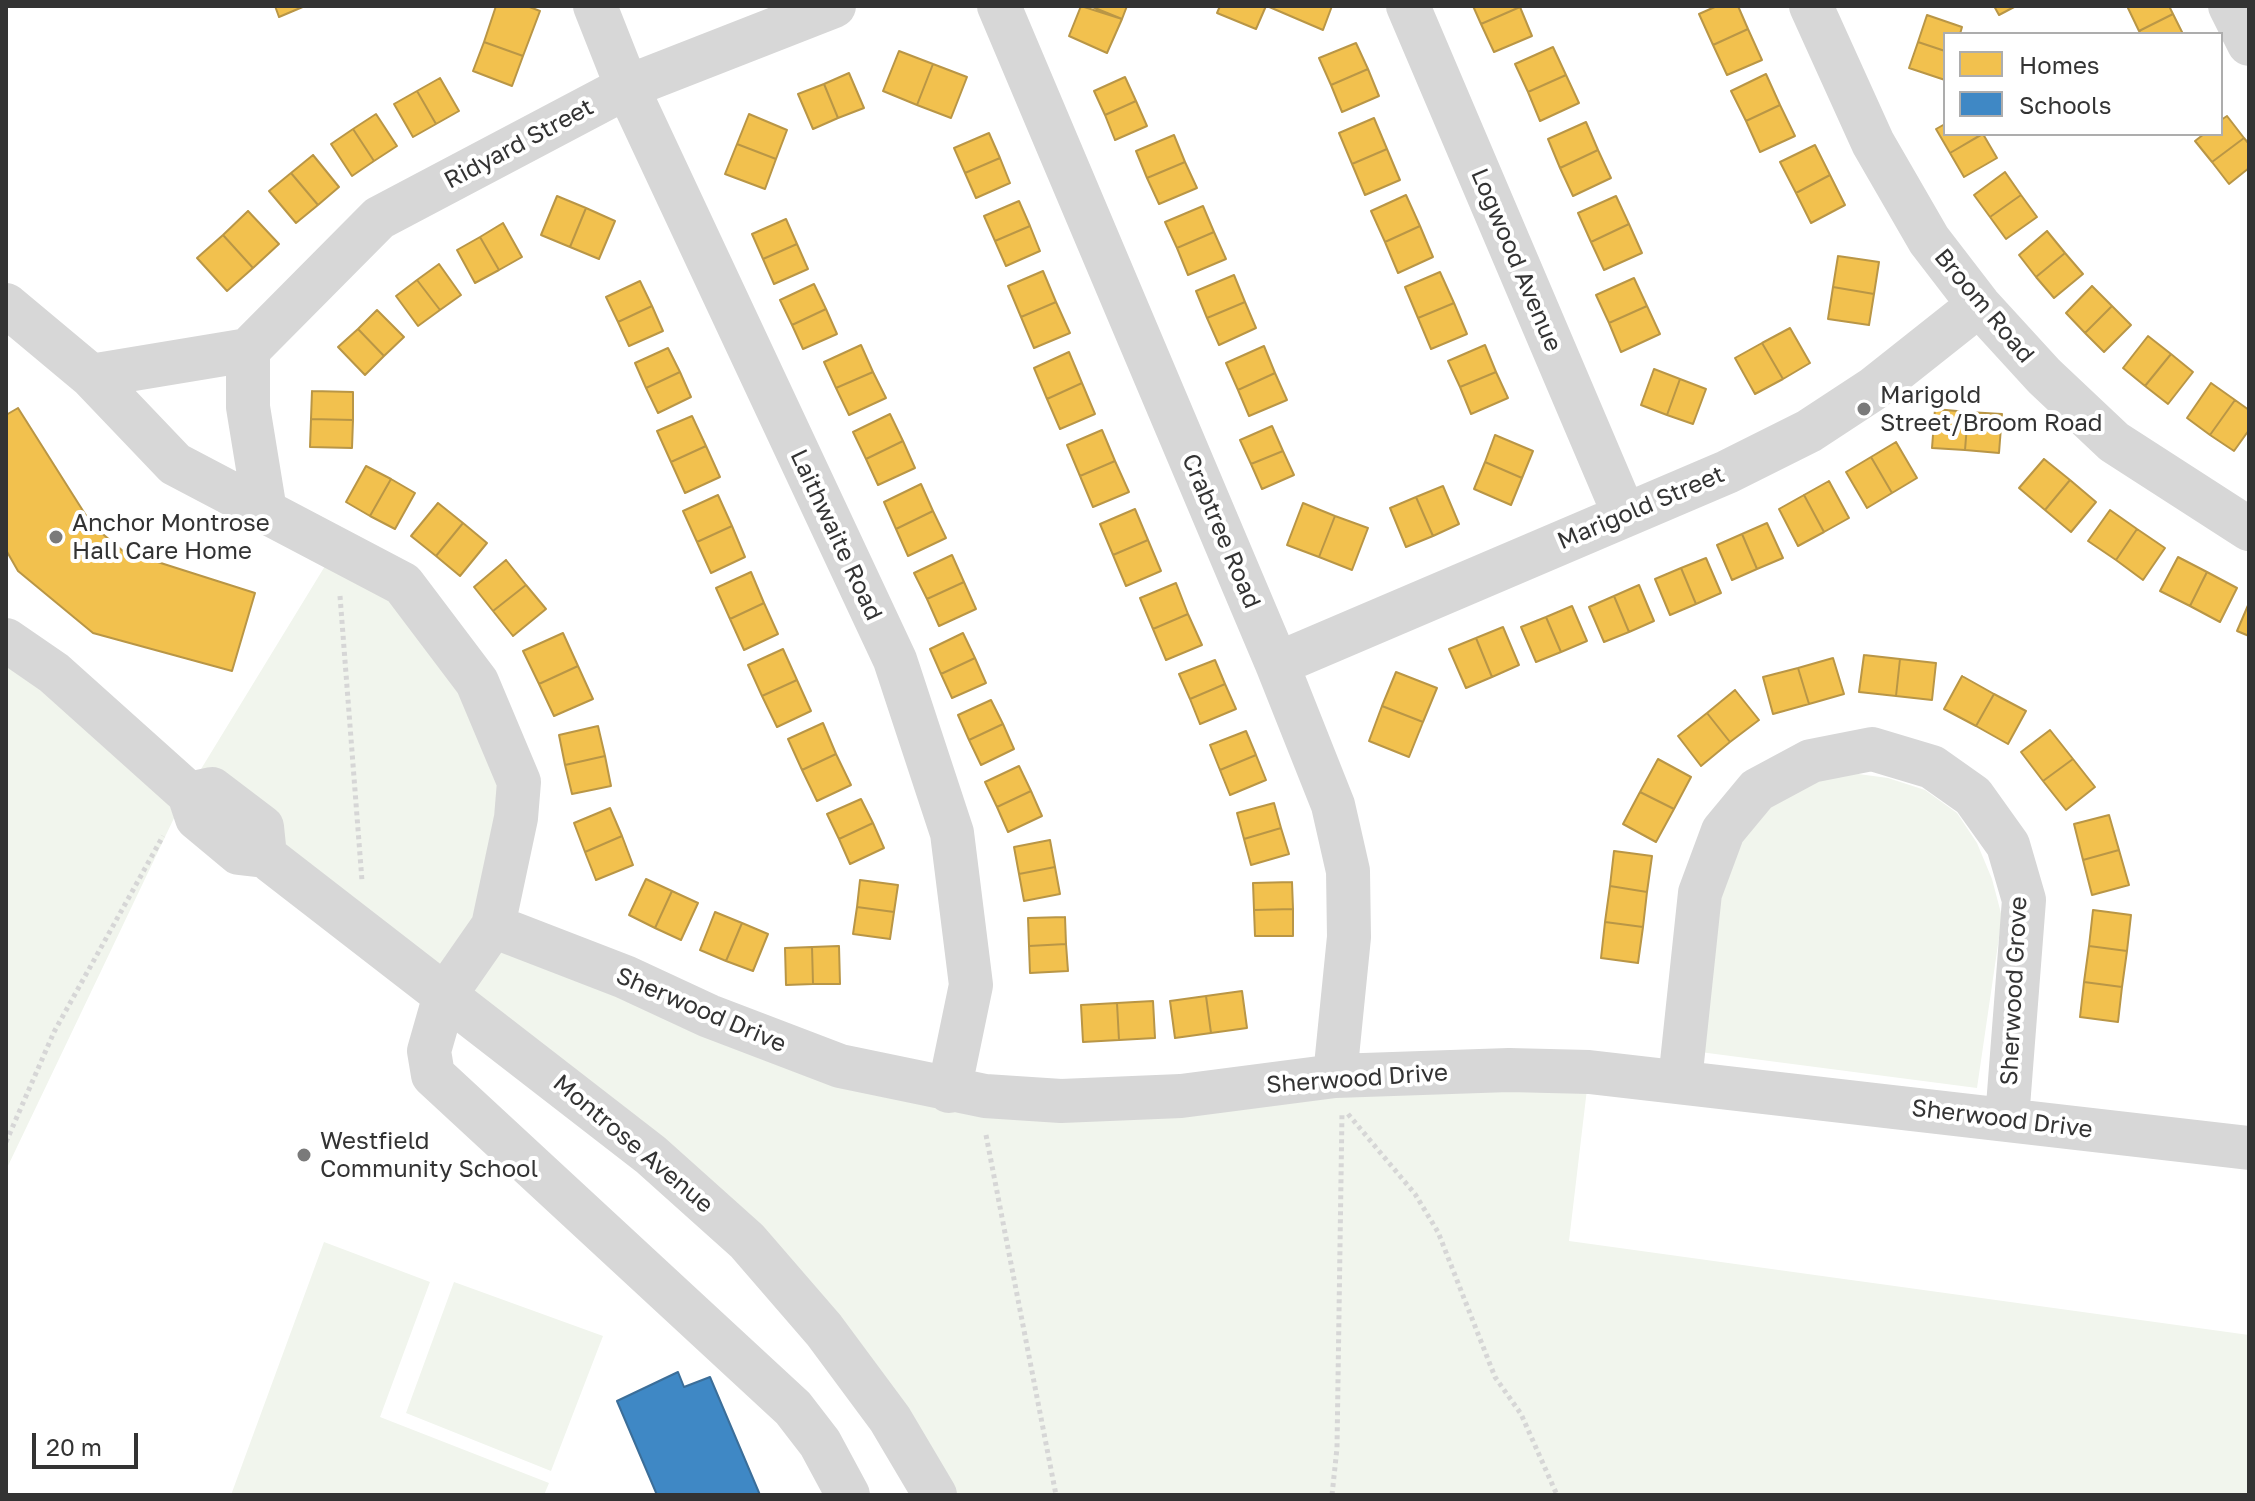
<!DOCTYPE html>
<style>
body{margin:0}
#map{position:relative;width:2255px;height:1501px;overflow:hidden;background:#fff;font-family:"Golos Text",sans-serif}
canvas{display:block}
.frame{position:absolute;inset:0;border:8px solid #333;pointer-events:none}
.legend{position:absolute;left:1943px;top:32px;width:280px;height:104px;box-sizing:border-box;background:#fff;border:2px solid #adadad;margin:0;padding:10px 14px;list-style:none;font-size:24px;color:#333}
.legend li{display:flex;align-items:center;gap:16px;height:40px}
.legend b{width:40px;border:2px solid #adadad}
.scale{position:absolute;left:32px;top:1433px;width:106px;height:36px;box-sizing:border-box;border:4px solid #333;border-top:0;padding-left:10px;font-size:24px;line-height:28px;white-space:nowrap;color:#333;-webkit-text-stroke:6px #fff;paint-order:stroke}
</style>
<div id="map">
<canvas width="2255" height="1501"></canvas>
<div class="frame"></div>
<ul class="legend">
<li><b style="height:22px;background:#f2c14e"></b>Homes</li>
<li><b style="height:22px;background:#3f88c5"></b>Schools</li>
</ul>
<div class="scale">20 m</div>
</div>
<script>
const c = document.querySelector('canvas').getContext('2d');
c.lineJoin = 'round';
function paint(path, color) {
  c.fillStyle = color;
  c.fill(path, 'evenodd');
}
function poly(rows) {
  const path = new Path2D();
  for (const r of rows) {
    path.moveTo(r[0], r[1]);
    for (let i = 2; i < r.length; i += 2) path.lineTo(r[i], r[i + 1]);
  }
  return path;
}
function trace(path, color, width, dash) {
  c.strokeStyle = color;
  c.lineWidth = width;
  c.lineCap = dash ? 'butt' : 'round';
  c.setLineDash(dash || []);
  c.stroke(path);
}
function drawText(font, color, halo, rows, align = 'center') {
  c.font = font + ' "Golos Text",sans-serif';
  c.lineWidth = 8;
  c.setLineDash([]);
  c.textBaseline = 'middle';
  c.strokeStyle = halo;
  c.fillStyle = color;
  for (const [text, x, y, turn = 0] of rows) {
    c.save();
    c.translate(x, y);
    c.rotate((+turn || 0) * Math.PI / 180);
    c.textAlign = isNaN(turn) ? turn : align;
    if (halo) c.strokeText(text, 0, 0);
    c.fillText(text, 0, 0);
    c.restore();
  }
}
const green = poly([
 [336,548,452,650,516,818,493,926,709,1016,1061,1101,1589,1072,1569,1241,2249,1335,2249,1495,933,1495,747,1241,186,793,6,1170,6,648,187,792],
 [1851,773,1888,778,1925,790,1957,813,1977,843,1992,879,2002,917,1977,1088,1700,1052,1719,885,1737,844,1778,799,1813,782],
 [324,1242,430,1282,380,1417,549,1483,544,1495,231,1495],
 [454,1282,603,1336,551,1471,406,1413]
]);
const homes = poly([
 [275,6,305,6,279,17,275,6],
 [496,6,527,6,540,11,523,56,484,42,496,6],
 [1081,6,1122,19,1107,53,1069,36,1081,6],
 [1090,6,1127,6,1122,19,1090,6],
 [1220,6,1266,6,1256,29,1217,13,1220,6],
 [1267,6,1332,6,1323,30,1267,6],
 [1473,6,1519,6,1520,7,1481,24,1473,6],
 [1717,6,1738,6,1748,29,1713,45,1699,14,1717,6],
 [1994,6,2016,6,1999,15,1994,6],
 [2127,6,2169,6,2173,14,2139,31,2127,6],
 [1520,7,1532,36,1494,52,1481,24,1520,7],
 [2173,14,2183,34,2141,34,2139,31,2173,14],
 [1927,15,1962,27,1960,34,1945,34,1945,51,1918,42,1927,15],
 [1748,29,1762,60,1727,75,1713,45,1748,29],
 [484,42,523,56,512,86,473,71,484,42],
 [1918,42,1945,51,1945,80,1909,68,1918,42],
 [1356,43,1368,69,1331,85,1319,58,1356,43],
 [1553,47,1566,75,1528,92,1515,64,1553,47],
 [899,51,933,64,917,105,883,91,899,51],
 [933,64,967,77,951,118,917,105,933,64],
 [1368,69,1379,96,1342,112,1331,85,1368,69],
 [849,73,864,108,838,118,824,84,849,73],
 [1766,74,1780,105,1746,121,1731,91,1766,74],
 [1566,75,1579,103,1540,121,1528,92,1566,75],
 [1125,77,1136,101,1105,115,1094,91,1125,77],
 [440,78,459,111,436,124,417,91,440,78],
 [824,84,838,118,813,129,798,94,824,84],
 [417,91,436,124,413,137,394,104,417,91],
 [1136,101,1147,126,1115,140,1105,115,1136,101],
 [1780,105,1795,136,1760,152,1746,121,1780,105],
 [376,114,397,146,374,161,353,129,376,114],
 [749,114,787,130,776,159,737,144,749,114],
 [2227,116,2244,138,2212,162,2195,141,2204,134,2221,134,2221,120,2227,116],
 [1374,118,1387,149,1352,164,1339,133,1374,118],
 [1586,122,1598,150,1560,168,1548,139,1586,122],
 [1945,124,1945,134,1982,134,1950,153,1936,129,1945,124],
 [353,129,374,161,352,176,331,144,353,129],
 [989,133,1000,158,965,173,954,148,989,133],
 [1983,134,1997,158,1964,177,1950,153,1983,134],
 [1174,135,1185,162,1147,178,1136,151,1174,135],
 [2244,138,2249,144,2249,168,2229,184,2212,162,2244,138],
 [737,144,776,159,765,189,725,174,737,144],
 [1815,145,1830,175,1796,193,1780,162,1815,145],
 [1387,149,1400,180,1365,195,1352,164,1387,149],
 [1598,150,1611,178,1573,196,1560,168,1598,150],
 [313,155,339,187,318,205,291,173,313,155],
 [1000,158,1010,183,976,198,965,173,1000,158],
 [1185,162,1197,188,1159,204,1147,178,1185,162],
 [2005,172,2021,195,1990,217,1974,195,2005,172],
 [291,173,318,205,296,223,269,191,291,173],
 [1830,175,1845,205,1811,223,1796,193,1830,175],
 [1406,195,1420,226,1385,242,1371,211,1406,195],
 [2021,195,2037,217,2006,239,1990,217,2021,195],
 [557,196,586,208,570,247,541,235,557,196],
 [1616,196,1629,224,1591,242,1578,213,1616,196],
 [1019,201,1030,226,995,241,984,216,1019,201],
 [1203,206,1214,232,1177,248,1165,222,1203,206],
 [586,208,615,221,599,259,570,247,586,208],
 [248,211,279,244,253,268,223,235,248,211],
 [786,219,797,244,763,259,752,234,786,219],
 [503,223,522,257,499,270,480,237,503,223],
 [1629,224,1642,253,1604,270,1591,242,1629,224],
 [1030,226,1040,251,1006,266,995,241,1030,226],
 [1420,226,1433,257,1398,273,1385,242,1420,226],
 [2047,231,2065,253,2036,277,2019,255,2047,231],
 [1214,232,1226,259,1188,275,1177,248,1214,232],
 [223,235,253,268,227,291,197,258,223,235],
 [480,237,499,270,475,283,457,250,480,237],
 [797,244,808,269,774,284,763,259,797,244],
 [2065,253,2083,274,2054,298,2036,277,2065,253],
 [1838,256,1879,262,1874,294,1833,287,1838,256],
 [439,264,461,295,440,310,417,280,439,264],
 [1043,271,1056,302,1021,317,1008,286,1043,271],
 [1440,272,1454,303,1418,318,1405,287,1440,272],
 [1234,275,1245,302,1207,318,1196,291,1234,275],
 [1634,278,1647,306,1609,323,1596,295,1634,278],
 [417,280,440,310,418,326,396,296,417,280],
 [640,281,652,306,618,322,606,297,640,281],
 [814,284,826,309,792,325,780,300,814,284],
 [2092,286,2112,306,2085,333,2066,313,2092,286],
 [1833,287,1874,294,1869,325,1828,319,1833,287],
 [1056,302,1070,333,1034,348,1021,317,1056,302],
 [1245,302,1256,328,1219,345,1207,318,1245,302],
 [1454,303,1467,334,1431,349,1418,318,1454,303],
 [652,306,663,331,629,346,618,322,652,306],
 [1647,306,1660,334,1621,352,1609,323,1647,306],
 [2112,306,2131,325,2104,352,2085,333,2112,306],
 [826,309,837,334,803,349,792,325,826,309],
 [377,310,404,337,384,356,358,329,377,310],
 [1790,328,1810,363,1783,379,1762,343,1790,328],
 [358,329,384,356,365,375,338,347,358,329],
 [2148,336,2171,354,2145,386,2123,368,2148,336],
 [1762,343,1783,379,1755,394,1735,358,1762,343],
 [861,345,873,372,836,388,824,362,861,345],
 [1485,345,1496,372,1460,387,1448,361,1485,345],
 [1264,346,1275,373,1238,390,1226,363,1264,346],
 [668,348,680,372,646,388,635,363,668,348],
 [1069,352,1082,383,1047,399,1034,368,1069,352],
 [2171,354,2193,372,2168,404,2145,386,2171,354],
 [1654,369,1680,379,1667,415,1641,405,1654,369],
 [680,372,691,397,658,413,646,388,680,372],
 [873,372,886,398,849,415,836,388,873,372],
 [1496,372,1508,398,1471,414,1460,387,1496,372],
 [1275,373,1287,400,1249,416,1238,390,1275,373],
 [1680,379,1706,389,1693,424,1667,415,1680,379],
 [1082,383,1095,414,1060,429,1047,399,1082,383],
 [2211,383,2235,400,2210,435,2187,418,2211,383],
 [312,391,353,392,353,420,311,419,312,391],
 [2235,400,2249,410,2249,430,2234,451,2210,435,2235,400],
 [18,408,92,525,123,551,255,593,232,671,93,633,18,571,6,550,6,415,18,408],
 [1935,409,1968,412,1965,450,1932,448,1935,409],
 [1968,412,2002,414,1999,453,1965,450,1968,412],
 [890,414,903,441,866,459,853,432,890,414],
 [692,416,706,446,671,462,657,431,692,416],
 [311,419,353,420,352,448,310,447,311,419],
 [1272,426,1283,451,1251,464,1240,440,1272,426],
 [1102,430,1115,461,1080,476,1067,445,1102,430],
 [1495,435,1533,451,1522,478,1485,462,1495,435],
 [903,441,915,468,878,485,866,459,903,441],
 [1896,442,1917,478,1892,493,1871,457,1896,442],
 [706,446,720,477,685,493,671,462,706,446],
 [1283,451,1294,475,1262,489,1251,464,1283,451],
 [1871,457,1892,493,1867,508,1846,472,1871,457],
 [2044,459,2070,480,2045,510,2019,488,2044,459],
 [1115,461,1129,492,1093,507,1080,476,1115,461],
 [1485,462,1522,478,1511,505,1474,489,1485,462],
 [366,466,391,479,370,516,346,502,366,466],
 [391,479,415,493,395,529,370,516,391,479],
 [2070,480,2096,502,2071,532,2045,510,2070,480],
 [1829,481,1849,518,1824,532,1804,495,1829,481],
 [921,484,933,511,896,529,884,502,921,484],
 [1443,486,1459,524,1433,536,1416,497,1443,486],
 [718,495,732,526,697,542,683,511,718,495],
 [1804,495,1824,532,1798,546,1779,509,1804,495],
 [1416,497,1433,536,1406,547,1390,508,1416,497],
 [438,503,463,523,436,556,411,536,438,503],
 [1303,503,1335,516,1319,557,1287,545,1303,503],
 [1135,509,1148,540,1113,555,1100,524,1135,509],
 [2110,510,2137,529,2116,560,2088,541,2110,510],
 [933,511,946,538,908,556,896,529,933,511],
 [1335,516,1368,528,1352,570,1319,557,1335,516],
 [463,523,487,543,460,576,436,556,463,523],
 [1767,523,1783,558,1757,569,1742,534,1767,523],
 [732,526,745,557,711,573,697,542,732,526],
 [2137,529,2165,548,2143,580,2116,560,2137,529],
 [1742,534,1757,569,1732,580,1717,545,1742,534],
 [1148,540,1161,571,1126,586,1113,555,1148,540],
 [952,555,964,582,927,599,914,573,952,555],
 [2178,557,2207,572,2190,606,2160,591,2178,557],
 [1706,558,1721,593,1696,604,1681,568,1706,558],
 [506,560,526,585,493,611,474,587,506,560],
 [1681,568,1696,604,1670,615,1655,579,1681,568],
 [751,572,764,603,730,619,716,588,751,572],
 [2207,572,2237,588,2220,622,2190,606,2207,572],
 [964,582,976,609,939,626,927,599,964,582],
 [1176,583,1188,614,1153,629,1140,598,1176,583],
 [526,585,546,609,513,636,493,611,526,585],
 [1639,585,1654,621,1629,632,1614,596,1639,585],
 [1614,596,1629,632,1604,642,1589,607,1614,596],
 [764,603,778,634,744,650,730,619,764,603],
 [2249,603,2249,636,2237,631,2249,603],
 [1572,606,1587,641,1561,652,1546,617,1572,606],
 [1188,614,1202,645,1166,660,1153,629,1188,614],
 [1546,617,1561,652,1536,662,1521,627,1546,617],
 [1503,627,1519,665,1492,677,1476,638,1503,627],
 [563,633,578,666,539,684,523,651,563,633],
 [963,633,975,658,941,674,930,649,963,633],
 [1476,638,1492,677,1466,688,1449,649,1476,638],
 [783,649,797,680,762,696,748,665,783,649],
 [1864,655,1900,659,1896,696,1859,692,1864,655],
 [975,658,986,683,952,698,941,674,975,658],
 [1833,658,1844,694,1809,704,1798,668,1833,658],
 [1900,659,1936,663,1932,700,1896,696,1900,659],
 [1215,660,1225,684,1190,699,1179,674,1215,660],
 [578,666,593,699,554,716,539,684,578,666],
 [1798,668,1809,704,1773,714,1763,677,1798,668],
 [1396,672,1437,688,1423,722,1382,706,1396,672],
 [1962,676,1994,694,1976,726,1944,709,1962,676],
 [797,680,811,711,777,727,762,696,797,680],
 [1225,684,1236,709,1200,724,1190,699,1225,684],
 [1735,690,1759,720,1730,742,1707,713,1735,690],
 [1994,694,2026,711,2008,744,1976,726,1994,694],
 [991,700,1003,724,969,740,958,715,991,700],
 [1382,706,1423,722,1409,757,1369,741,1382,706],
 [1707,713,1730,742,1701,766,1678,736,1707,713],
 [823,723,836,754,802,770,788,739,823,723],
 [1003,724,1014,749,981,765,969,740,1003,724],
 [598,726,605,756,565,765,559,735,598,726],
 [2050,730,2073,759,2043,781,2021,752,2050,730],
 [1246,731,1256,755,1220,770,1210,745,1246,731],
 [836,754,851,785,817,801,802,770,836,754],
 [1256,755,1266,780,1230,795,1220,770,1256,755],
 [605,756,611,786,572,794,565,765,605,756],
 [1658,759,1691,777,1674,809,1640,792,1658,759],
 [2073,759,2095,787,2066,810,2043,781,2073,759],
 [1019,766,1031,791,997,807,985,782,1019,766],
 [1031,791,1042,816,1008,832,997,807,1031,791],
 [1640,792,1674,809,1656,842,1623,824,1640,792],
 [861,799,873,823,839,839,827,814,861,799],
 [1274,803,1281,828,1244,839,1237,813,1274,803],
 [610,808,622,836,585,852,574,823,610,808],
 [2109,815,2119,850,2083,860,2074,824,2109,815],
 [873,823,884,848,850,864,839,839,873,823],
 [1281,828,1289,854,1251,865,1244,839,1281,828],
 [622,836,633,865,596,880,585,852,622,836],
 [1050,840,1055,867,1019,874,1014,847,1050,840],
 [2119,850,2129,885,2092,895,2083,860,2119,850],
 [1614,851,1652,856,1647,892,1610,886,1614,851],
 [1055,867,1060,894,1024,901,1019,874,1055,867],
 [646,879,672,891,655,928,629,915,646,879],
 [860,880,898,885,894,912,857,907,860,880],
 [1292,882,1293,909,1254,910,1253,883,1292,882],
 [1610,886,1647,892,1643,927,1605,922,1610,886],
 [672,891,698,903,681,940,655,928,672,891],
 [857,907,894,912,890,939,853,934,857,907],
 [1293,909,1293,936,1255,936,1254,910,1293,909],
 [2093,910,2131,915,2127,951,2089,946,2093,910],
 [715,912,742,923,726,961,700,950,715,912],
 [1065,917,1066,944,1029,946,1028,918,1065,917],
 [1605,922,1643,927,1638,963,1601,958,1605,922],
 [742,923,768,934,753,971,726,961,742,923],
 [1066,944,1068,971,1030,973,1029,946,1066,944],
 [839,946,840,984,813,984,812,947,839,946],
 [2089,946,2127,951,2122,987,2084,982,2089,946],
 [812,947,813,984,786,985,785,948,812,947],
 [2084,982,2122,987,2118,1022,2080,1017,2084,982],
 [1242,991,1247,1028,1211,1033,1206,996,1242,991],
 [1206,996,1211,1033,1175,1038,1170,1001,1206,996],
 [1153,1001,1155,1038,1119,1040,1117,1003,1153,1001],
 [1117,1003,1119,1040,1083,1042,1081,1005,1117,1003]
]);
const schools = poly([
 [678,1372,684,1387,710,1377,760,1495,657,1495,617,1401,678,1372]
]);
const path = poly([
 [340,596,362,881],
 [1348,1114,1415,1194,1438,1232,1495,1377,1521,1414,1557,1495],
 [986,1135,1056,1495],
 [6,1142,54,1032,163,836],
 [1332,1495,1337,1448,1342,1112]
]);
const minor = poly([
 [595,6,627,87,895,660,952,833,971,985,949,1091],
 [999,6,1277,664,1333,805,1348,871,1349,937,1335,1076],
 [1408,6,1624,514],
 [1811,6,1873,143,1929,240,1979,305,2044,376,2114,442,2249,529],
 [2230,6,2249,44],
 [6,305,91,376,175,464,403,584,477,682,519,782,516,818,493,926,445,995,429,1051,433,1075,793,1408,820,1443,848,1495],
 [91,376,248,350],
 [265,511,248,407,248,350,379,218,627,87,834,6],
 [6,640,54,673,189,794,197,818,239,853,265,856,651,1155,747,1241,824,1330,890,1419,935,1495],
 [1277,664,1727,472,1809,431,1873,389,1979,305],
 [189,794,212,789,262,827,265,856],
 [493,926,625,977,709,1016,840,1066,985,1096,1061,1101,1181,1096,1335,1076,1509,1070,1589,1072,2249,1148],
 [1680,1081,1700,893,1723,831,1757,790,1811,761,1872,749,1932,767,1973,796,2008,845,2024,900,2007,1119]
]);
const markers = [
 [1864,409,8,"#7a7a7a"],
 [56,537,8,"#7a7a7a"],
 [304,1155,8,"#7a7a7a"]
];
const streetNames = [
 ["Ridyard Street",519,144,-28],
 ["Logwood Avenue",1516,260,67],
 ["Broom Road",1984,306,50],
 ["Marigold Street",1641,508,-23],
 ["Crabtree Road",1221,531,67],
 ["Laithwaite Road",836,535,65],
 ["Sherwood Grove",2014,991,-87],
 ["Sherwood Drive",701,1010,23],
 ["Sherwood Drive",1357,1079,-4],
 ["Sherwood Drive",2002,1119,7],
 ["Montrose Avenue",633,1144,40]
];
const poiNames = [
 ["Marigold",1880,395],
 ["Street/Broom Road",1880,423],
 ["Anchor Montrose",72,523],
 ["Hall Care Home",72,551],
 ["Westfield",320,1141],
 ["Community School",320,1169]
];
paint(green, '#f1f5ed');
paint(homes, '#f2c14e');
trace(homes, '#b99646', 2);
paint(schools, '#3f88c5');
trace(schools, '#3b6e99', 2);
trace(path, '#d6d6d6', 5, [4, 4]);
trace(minor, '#d7d7d7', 44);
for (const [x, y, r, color] of markers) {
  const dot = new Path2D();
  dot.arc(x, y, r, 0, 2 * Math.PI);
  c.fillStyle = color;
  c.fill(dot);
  trace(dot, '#fff', 3);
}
drawText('24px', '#333', '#fff', streetNames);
drawText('24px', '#333', '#fff', poiNames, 'left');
</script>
